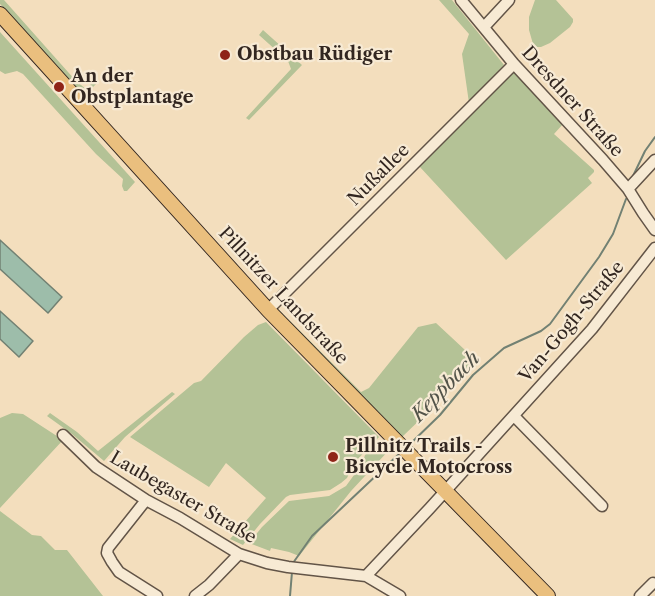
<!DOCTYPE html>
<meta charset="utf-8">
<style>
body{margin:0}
canvas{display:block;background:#f3debd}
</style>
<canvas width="655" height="596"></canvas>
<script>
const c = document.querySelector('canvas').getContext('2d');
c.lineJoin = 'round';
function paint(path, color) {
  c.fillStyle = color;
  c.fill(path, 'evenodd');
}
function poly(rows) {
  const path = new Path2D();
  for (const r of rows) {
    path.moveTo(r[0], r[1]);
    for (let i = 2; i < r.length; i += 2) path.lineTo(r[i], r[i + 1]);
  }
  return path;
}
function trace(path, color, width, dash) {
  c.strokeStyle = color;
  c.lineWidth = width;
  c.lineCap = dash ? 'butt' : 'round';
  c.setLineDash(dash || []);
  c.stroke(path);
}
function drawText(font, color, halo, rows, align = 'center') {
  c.font = font + ' "Libre Caslon Text",serif';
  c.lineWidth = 4.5;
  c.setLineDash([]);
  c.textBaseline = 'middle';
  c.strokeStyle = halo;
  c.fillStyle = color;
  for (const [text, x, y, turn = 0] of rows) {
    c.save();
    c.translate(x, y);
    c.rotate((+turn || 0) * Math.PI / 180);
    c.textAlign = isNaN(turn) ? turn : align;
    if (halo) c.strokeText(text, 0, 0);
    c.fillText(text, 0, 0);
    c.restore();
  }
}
const green = poly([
 [0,0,4,0,76,81,86,89,97,78,99,81,86,94,82,95,0,4],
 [439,0,452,0,504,65,469,103,462,54,469,34],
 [535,0,556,0,573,19,573,22,570,27,550,43,541,47,537,47,533,44,529,30,529,17],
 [263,30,302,65,249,120,246,118,291,69,288,61,259,35],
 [0,32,135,182,127,191,124,191,122,186,123,179,96,154,23,74,17,71,5,74,0,71],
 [513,71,563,124,554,134,594,170,594,172,588,178,592,183,506,260,419,166],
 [275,306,361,392,369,388,418,327,436,323,479,363,402,437,275,309],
 [266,322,379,437,354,463,347,478,341,483,330,490,290,495,286,497,260,524,243,545,230,539,266,498,226,463,209,487,130,437,194,383,201,381,244,337,258,325],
 [172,392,175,394,125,437,104,461,72,434,47,416,50,413,77,432,98,451],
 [12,413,23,414,63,440,0,508,0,418],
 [382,440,391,448,351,491,299,556,289,552,271,548,270,551,249,543,262,527,289,501,329,496,346,486,362,464,365,455],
 [0,511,32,535,41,536,55,550,67,550,103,596,0,596]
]);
const water = poly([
 [0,240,62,297,48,313,0,269,0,240],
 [0,311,33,341,19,357,0,339,0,311]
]);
const stream = poly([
 [633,176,645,151,655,137],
 [408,446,440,415,473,375,504,348,541,331,550,324,599,257,613,234,626,199],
 [293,563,312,536,399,454],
 [290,596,292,572]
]);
const minor = poly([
 [461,0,514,64,603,160,628,189,643,213,655,230],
 [484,27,509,0],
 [628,189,655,160],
 [268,310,514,64],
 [514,416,602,506],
 [63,435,96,467,146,500,180,518,239,554,267,563,288,567,366,576,400,596],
 [146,500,108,548,107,553,112,562,119,572,157,596],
 [366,576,430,508,592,329,655,248],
 [195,596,209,585,239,554],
 [640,596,653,583]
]);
const major = poly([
 [0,14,268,310,548,596]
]);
const markers = [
 [225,55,6,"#8f2418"],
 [59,87,6,"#8f2418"],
 [333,457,6,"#8f2418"]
];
const poiNames = [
 ["Obstbau Rüdiger",237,55],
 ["An der",71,77],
 ["Obstplantage",71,98],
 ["Pillnitz Trails -",345,447],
 ["Bicycle Motocross",345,468]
];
const streetNames = [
 ["Dresdner Straße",572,102,48],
 ["Nußallee",379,175,-45],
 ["Pillnitzer Landstraße",283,296,47],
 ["Van-Gogh-Straße",572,322,-50],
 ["Laubegaster Straße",183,498,30]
];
const waterNames = [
 ["Keppbach",446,387,-46]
];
paint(green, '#b4c296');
paint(water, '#9dbdaa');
trace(water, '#728173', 1.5);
trace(stream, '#728173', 2);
trace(minor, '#625447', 13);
trace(major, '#322620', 16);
trace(minor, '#f7ead4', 10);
trace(major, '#eabf7e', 14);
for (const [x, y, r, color] of markers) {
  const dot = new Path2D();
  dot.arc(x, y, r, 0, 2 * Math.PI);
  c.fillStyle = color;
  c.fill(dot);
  trace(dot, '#f7ead4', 2);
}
drawText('bold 18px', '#322620', '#f7ead4', poiNames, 'left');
drawText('18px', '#322620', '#f7ead4', streetNames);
drawText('italic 20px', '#525349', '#f7ead4', waterNames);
</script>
